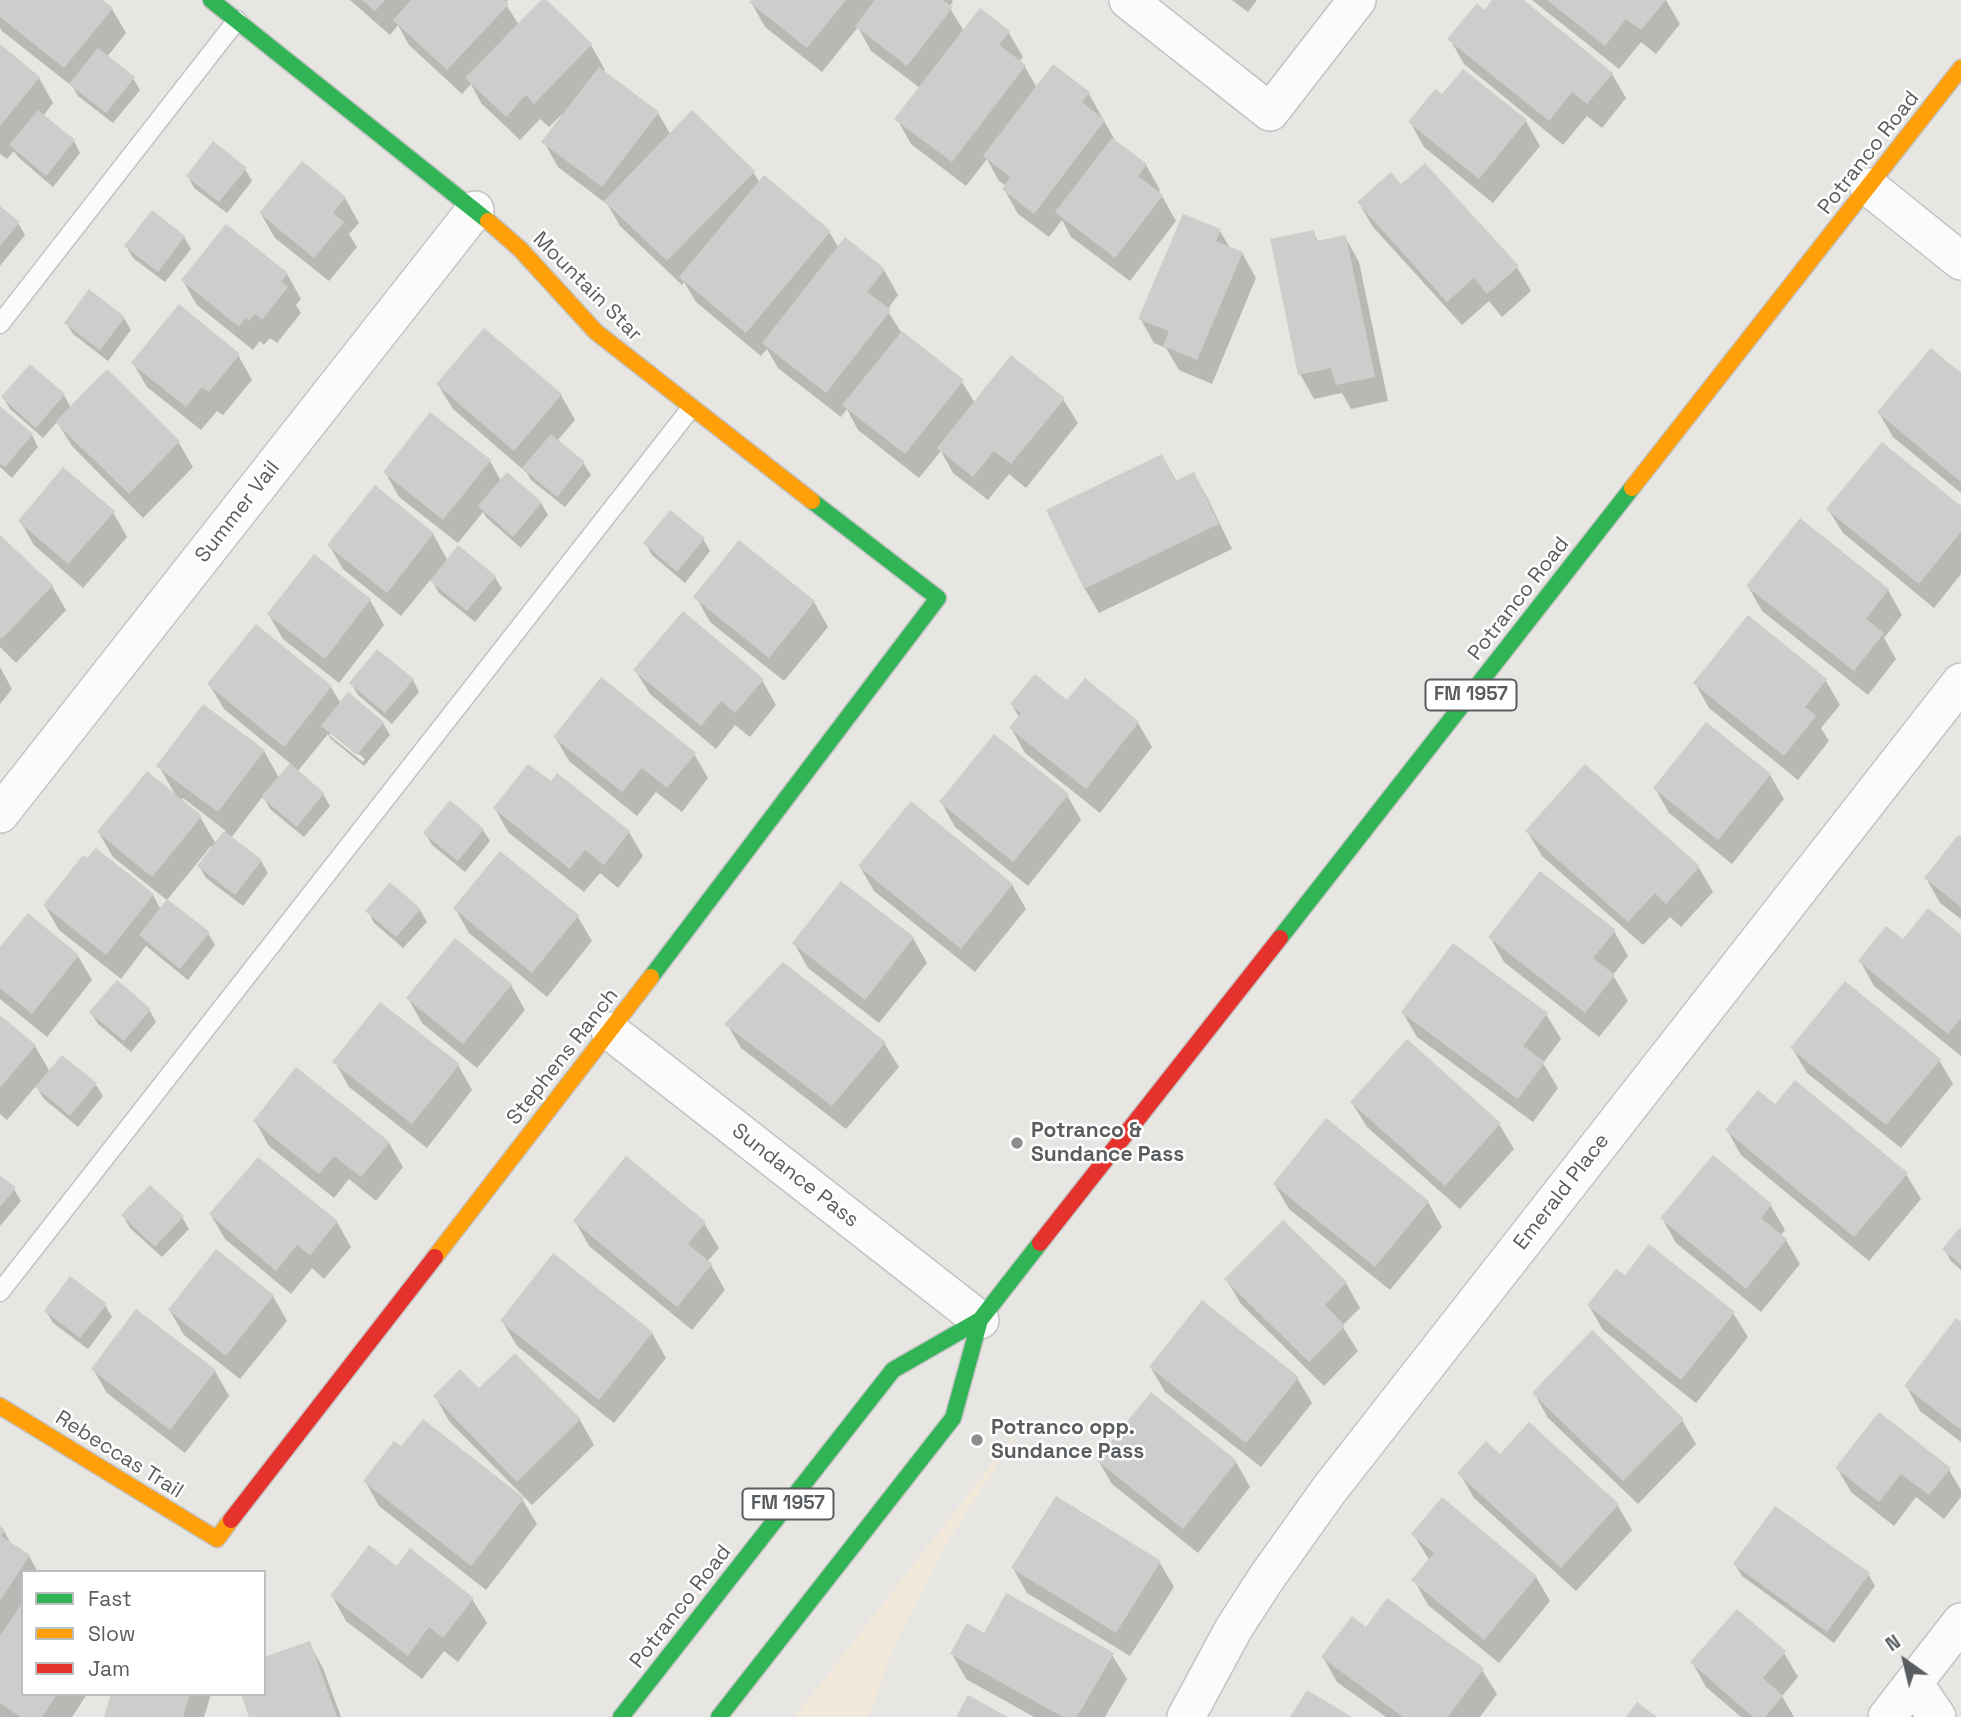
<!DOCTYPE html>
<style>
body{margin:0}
#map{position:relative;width:1961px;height:1717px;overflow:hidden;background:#e8e6e3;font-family:"Space Grotesk",sans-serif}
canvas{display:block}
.legend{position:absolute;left:21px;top:1570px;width:245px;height:126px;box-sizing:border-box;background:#fff;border:2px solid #bdbebf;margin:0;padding:9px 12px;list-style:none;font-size:21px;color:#595d60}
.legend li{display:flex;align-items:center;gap:14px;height:35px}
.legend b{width:35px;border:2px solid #bdbebf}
.north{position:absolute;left:1870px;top:1626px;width:70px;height:70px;-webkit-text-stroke:5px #fff;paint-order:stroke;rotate:326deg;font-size:19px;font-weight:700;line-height:28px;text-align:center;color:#595d60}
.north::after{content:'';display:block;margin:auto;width:24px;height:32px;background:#595d60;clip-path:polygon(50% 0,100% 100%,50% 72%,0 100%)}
</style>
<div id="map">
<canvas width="1961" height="1717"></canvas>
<ul class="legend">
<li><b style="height:9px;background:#30b455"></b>Fast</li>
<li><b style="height:9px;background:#ff9f0a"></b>Slow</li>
<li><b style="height:9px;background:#e5322d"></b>Jam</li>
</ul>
<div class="north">N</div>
</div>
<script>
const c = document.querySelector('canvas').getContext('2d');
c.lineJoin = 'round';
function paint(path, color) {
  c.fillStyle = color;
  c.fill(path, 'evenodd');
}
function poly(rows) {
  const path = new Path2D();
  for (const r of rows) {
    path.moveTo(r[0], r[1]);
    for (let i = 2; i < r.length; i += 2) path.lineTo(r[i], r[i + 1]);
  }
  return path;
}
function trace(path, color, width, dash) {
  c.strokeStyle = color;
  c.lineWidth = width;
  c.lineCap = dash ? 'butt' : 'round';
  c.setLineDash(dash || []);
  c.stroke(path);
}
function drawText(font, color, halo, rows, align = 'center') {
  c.font = font + ' "Space Grotesk",sans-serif';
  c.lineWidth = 5;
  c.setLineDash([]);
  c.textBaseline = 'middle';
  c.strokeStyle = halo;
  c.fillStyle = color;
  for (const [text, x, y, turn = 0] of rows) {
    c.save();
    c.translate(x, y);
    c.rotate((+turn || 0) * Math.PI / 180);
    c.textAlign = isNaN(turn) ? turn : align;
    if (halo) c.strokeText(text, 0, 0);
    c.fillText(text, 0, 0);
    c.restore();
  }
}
const commercial = poly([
 [1021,1427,943,1549,895,1644,868,1717,795,1717]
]);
const shadow = poly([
 [0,0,101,0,112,9,126,33,107,57,133,78,140,90,113,123,78,96,73,87,2,31,0,28],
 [350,0,508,0,505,3,519,25,545,0,591,45,605,70,603,72,658,113,671,135,753,172,760,183,829,232,839,248,845,240,884,270,898,295,887,310,901,332,962,382,975,403,1063,399,1078,423,1026,488,1009,474,988,500,953,473,941,451,919,478,858,430,847,409,841,417,778,368,767,349,761,356,696,302,684,282,682,285,620,226,608,205,558,167,544,142,563,117,561,115,549,127,540,119,520,140,481,103,471,84,462,94,409,45,398,25,390,35],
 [753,0,952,0,953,2,949,7,964,31,980,10,1009,33,1023,57,1019,62,1025,67,1037,88,1089,94,1117,144,1146,165,1160,190,1158,193,1162,196,1176,221,1130,281,1071,237,1062,220,1049,237,1018,214,1004,189,1006,186,999,181,987,159,966,186,911,144,897,119,920,88,871,51,858,27,822,72,765,27,751,2],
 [1232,0,1257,0,1248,12],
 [1494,0,1521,0,1612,74,1626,98,1602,128,1587,116,1563,145,1464,64,1450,39,1484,12],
 [1532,0,1666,0,1680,24,1656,54,1641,42,1619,69],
 [0,46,39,78,53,103,43,116,74,141,80,153,53,187,18,157,14,151,7,159,0,154],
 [1443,97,1526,121,1540,146,1493,203,1424,147,1410,122],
 [245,169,252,181,227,213,194,188,188,176],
 [345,198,359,223,349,234,357,247,329,281,275,238,261,214],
 [1359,203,1517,267,1531,291,1502,317,1489,301,1462,325,1373,227],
 [0,209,18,223,25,235,0,266],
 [1220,231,1230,248,1242,253,1256,278,1212,384,1179,370,1166,348,1154,343,1140,318],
 [1313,232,1319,243,1345,237,1359,262,1388,401,1351,409,1342,393,1314,399,1300,374],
 [184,237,191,249,165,282,133,258,126,246],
 [287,274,301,299,296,305,301,313,277,343,270,338,264,345,260,341,253,350,197,305,183,281],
 [124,318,131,330,108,361,73,334,66,323],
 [238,355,252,380,223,415,217,411,201,430,147,387,133,363],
 [107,371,179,443,193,467,143,518,72,446,57,422,43,438,10,409,3,397,64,395,71,408],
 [1961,375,1961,493,1893,437,1879,413],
 [438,385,561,395,575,420,557,441,584,464,591,475,565,507,531,480,527,473,453,409],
 [0,408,32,435,38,447,12,478,0,467],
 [1162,456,1177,482,1194,474,1208,499,1232,549,1099,613,1085,589,1048,511],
 [490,461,501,481,507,475,541,503,548,515,521,548,487,518,483,512,458,543,399,497,385,472],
 [1961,508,1961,574,1934,608,1843,533,1828,509],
 [113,512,127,537,83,588,34,545,20,521],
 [433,534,448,561,495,577,502,589,475,622,439,593,431,579,401,616,343,569,329,545],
 [0,538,52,586,66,610,16,663,0,647],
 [703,539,710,551,685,583,652,555,645,543],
 [1748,586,1888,590,1902,615,1884,638,1896,659,1868,695,1762,611],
 [696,597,814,602,828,627,784,681,710,622],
 [370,600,384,625,339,683,283,639,269,615],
 [256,626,331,687,341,704,383,723,390,735,364,766,330,738,328,734,297,772,323,794,330,806,304,837,270,809,263,796,231,838,261,861,268,873,243,906,206,878,199,866,214,848,211,846,167,900,208,933,215,945,188,980,146,946,121,979,59,930,45,906,153,895,161,910,168,901,113,857,99,833,176,796,159,766,264,751,279,778,291,764,224,709,209,684],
 [330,731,365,759,363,762,330,736],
 [183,798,226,831,216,844,200,817,181,801],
 [0,667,12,689,0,704],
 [635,670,762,680,776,705,750,737,735,725,716,749,650,694],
 [413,680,419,692,392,724,358,695,351,683],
 [1826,681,1840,705,1821,728,1829,741,1798,780,1709,708,1695,683],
 [1067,703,1138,723,1152,747,1100,813,1025,753,1011,728,1019,717,1012,705],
 [555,737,694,754,708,778,682,812,656,792,637,816,569,761],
 [1585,766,1699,868,1713,892,1681,927,1670,917,1643,945,1542,856,1527,831],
 [1770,775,1784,799,1732,864,1669,813,1655,788],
 [1067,795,1081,820,1028,886,955,827,941,802],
 [495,809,629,832,643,856,618,888,600,873,584,892,509,833],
 [483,830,490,841,465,872,432,845,425,833],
 [1961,839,1961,919,1940,903,1926,878],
 [501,853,578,917,592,941,547,997,469,933,455,908],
 [860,867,1012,885,1026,909,975,972,874,891],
 [420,910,427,922,403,948,374,923,368,911],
 [1614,931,1628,956,1613,975,1628,1001,1599,1037,1504,962,1490,937],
 [1961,937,1961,1056,1874,986,1860,961],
 [913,938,927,963,879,1023,808,968,794,943],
 [0,950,78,956,92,980,47,1037,0,999],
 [511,985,525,1010,477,1068,422,1023,408,998],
 [150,1011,156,1022,131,1052,98,1024,91,1013],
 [1403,1013,1546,1014,1561,1039,1543,1063,1558,1088,1533,1122,1417,1037],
 [0,1017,35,1046,50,1072,62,1057,96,1085,103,1096,78,1127,44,1099,36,1086,7,1120,0,1114],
 [727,1024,884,1043,899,1067,846,1129,741,1048],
 [1792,1048,1939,1060,1953,1084,1901,1148,1807,1073],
 [335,1062,458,1065,472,1090,427,1148,349,1087],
 [1352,1103,1499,1124,1514,1149,1460,1209,1367,1127],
 [1775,1107,1906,1174,1921,1199,1869,1261,1741,1155,1727,1130],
 [255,1121,389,1143,403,1167,376,1201,349,1179,334,1198,269,1146],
 [1713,1158,1771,1206,1785,1230,1780,1236,1786,1240,1800,1264,1761,1312,1676,1243,1662,1218],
 [258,1160,337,1222,351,1247,324,1279,312,1268,291,1294,225,1239,211,1215],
 [0,1177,14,1189,21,1201,0,1226],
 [1275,1185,1428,1202,1442,1227,1390,1290,1289,1209],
 [123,1216,182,1217,189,1229,162,1257,130,1228],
 [575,1221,704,1223,719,1248,707,1262,711,1265,725,1290,692,1330,589,1246],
 [1961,1229,1961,1270,1951,1261,1944,1249],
 [1625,1278,1733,1313,1748,1337,1696,1403,1603,1330,1589,1306],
 [1226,1279,1346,1283,1360,1308,1342,1326,1358,1351,1324,1386,1241,1304],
 [273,1296,287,1321,240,1379,184,1335,170,1311],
 [105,1305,112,1317,88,1349,53,1323,46,1311],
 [502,1321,652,1333,666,1358,614,1423,517,1346],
 [1961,1324,1961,1442,1920,1411,1906,1386],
 [515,1355,580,1420,594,1445,532,1505,449,1421,435,1396,479,1391],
 [1151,1368,1297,1378,1312,1403,1261,1467,1165,1392],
 [93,1369,215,1371,229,1396,185,1453,107,1393],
 [1534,1393,1682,1420,1696,1444,1638,1504,1548,1418],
 [1151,1394,1236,1462,1250,1487,1198,1553,1112,1484,1098,1460],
 [1529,1425,1618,1506,1632,1530,1576,1591,1474,1498,1460,1474,1500,1456],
 [402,1449,522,1499,537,1524,486,1590,379,1506,365,1481],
 [1837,1468,1949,1470,1961,1490,1961,1497,1944,1519,1916,1497,1894,1526,1851,1492],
 [0,1528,4,1531,12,1546,29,1556,38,1572,23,1572,23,1694,87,1694,72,1717,0,1717],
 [1413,1534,1536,1577,1550,1601,1499,1663,1428,1605,1414,1580,1430,1561],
 [1160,1563,1174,1587,1130,1656,1027,1593,1013,1568],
 [1735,1564,1868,1574,1875,1586,1834,1643,1742,1576],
 [397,1569,472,1599,487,1623,458,1662,444,1651,422,1679,346,1621,332,1596],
 [1366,1629,1482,1670,1497,1694,1480,1717,1386,1717,1337,1682,1323,1657],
 [309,1643,323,1668,341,1717,251,1717,264,1694],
 [1784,1653,1798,1677,1782,1696,1794,1717,1741,1717,1706,1687,1692,1662],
 [952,1654,1112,1655,1127,1679,1105,1717,1034,1717,966,1679],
 [113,1694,211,1694,204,1717,106,1717]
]);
const building = poly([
 [0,0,103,0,113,8,64,68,0,17],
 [362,0,385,0,375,11],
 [411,0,504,0,509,4,447,70,393,20],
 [541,0,547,0,592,44,534,104,526,95,506,117,465,78],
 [751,0,846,0,807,48,749,2],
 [875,0,942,0,953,7,907,66,855,26],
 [1492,0,1524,0,1613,73,1587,104,1572,92,1549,121,1447,39,1477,3,1484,10],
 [1547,0,1666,0,1641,30,1626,19,1605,46],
 [980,8,1010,31,999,45,1026,65,952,162,894,119],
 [0,44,40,77,0,126],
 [98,48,135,77,106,113,69,84],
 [1053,64,1090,92,1082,102,1105,120,1034,214,1002,189,1010,177,983,156],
 [599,67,659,112,602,187,541,142],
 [1463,69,1527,120,1479,179,1408,122,1435,89,1442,94],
 [38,110,75,140,46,176,9,145],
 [692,110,755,171,667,261,604,201],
 [1112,138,1147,164,1138,176,1163,195,1115,258,1055,212],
 [213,141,247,168,219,202,186,176],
 [302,161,346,197,333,213,344,222,314,258,259,213],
 [1425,163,1519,266,1487,294,1474,278,1447,302,1357,202,1391,172,1401,184],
 [764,175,831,231,746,333,679,277],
 [0,206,20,222,0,246],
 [152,210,185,236,158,272,124,246],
 [1183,214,1221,229,1216,241,1243,252,1197,360,1163,346,1169,331,1138,319],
 [226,224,288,273,281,282,288,287,262,320,255,314,249,321,245,318,239,327,181,280],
 [1314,230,1316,241,1346,235,1375,377,1336,385,1331,368,1298,375,1270,239],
 [845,237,885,269,867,292,891,310,826,393,762,343],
 [89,289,125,317,100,350,64,323],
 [179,304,240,354,209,392,202,387,186,407,131,363],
 [484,328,562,394,514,451,436,384],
 [902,331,964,380,905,454,842,405],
 [1931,348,1961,373,1961,482,1877,412],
 [1011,355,1065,398,1011,464,994,451,973,477,937,448],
 [30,364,65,394,36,428,1,397],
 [107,369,180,441,129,494,55,422],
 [0,406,33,434,5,467,0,463],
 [430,412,491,460,443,520,383,472],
 [551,434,585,462,557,497,522,468],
 [1882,442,1961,506,1961,532,1919,584,1826,509],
 [1162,454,1175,481,1194,472,1219,524,1084,589,1046,510],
 [63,467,115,511,68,564,18,521],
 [507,472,542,502,513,537,478,506],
 [375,485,434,533,387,593,327,545],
 [670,510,705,538,677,572,643,543],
 [1800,518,1889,589,1866,619,1884,633,1854,671,1746,586],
 [0,535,53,585,2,639,0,638],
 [739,540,815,601,769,658,693,597],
 [458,545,496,576,467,611,430,581],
 [314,554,371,599,325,659,267,614],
 [683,611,764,679,735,713,721,701,701,726,633,670],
 [1748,615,1827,679,1805,707,1816,716,1784,756,1693,683],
 [256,624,332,686,284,747,207,684],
 [377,649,414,679,385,713,349,683],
 [1035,674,1067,700,1085,678,1139,722,1086,789,1009,728,1021,713,1010,704],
 [601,677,696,753,667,788,642,768,622,792,553,737],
 [348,692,384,722,357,755,321,726],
 [203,704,265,750,218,812,156,766],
 [1706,722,1771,774,1718,840,1653,788],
 [994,734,1069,794,1013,862,939,802],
 [290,763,324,793,297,827,261,797],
 [528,764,551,781,557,773,630,831,604,865,585,850,570,869,493,808],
 [1585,764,1700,866,1666,904,1655,893,1628,922,1525,831],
 [147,771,202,816,152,877,97,832],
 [450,800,484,829,458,861,423,833],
 [911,801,1013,884,961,949,858,866],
 [224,831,262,860,235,895,197,866],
 [1958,835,1961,837,1961,907,1924,878],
 [96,848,154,894,106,955,43,905,83,855,87,858],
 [500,851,579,915,532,973,453,908],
 [1540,871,1616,930,1593,958,1615,975,1585,1013,1488,937],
 [841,881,914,937,865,1000,792,943],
 [390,882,421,909,396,937,365,911],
 [167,899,210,932,180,969,139,935],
 [1928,908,1961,935,1961,1018,1948,1034,1858,961,1886,926,1903,939],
 [28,913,79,955,32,1014,0,988,0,947],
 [455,938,512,984,463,1044,406,998],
 [1453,943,1548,1013,1523,1046,1545,1062,1518,1099,1401,1012],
 [783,962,886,1042,832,1106,724,1024],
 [117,980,151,1009,124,1041,89,1012],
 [1845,981,1941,1059,1886,1125,1790,1048],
 [380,1002,460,1064,412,1124,332,1062],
 [0,1015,36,1045,0,1088],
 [1407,1039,1501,1123,1445,1186,1350,1102],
 [62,1055,97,1083,70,1116,35,1087],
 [296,1067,390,1142,361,1177,334,1156,319,1174,253,1121],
 [1795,1080,1908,1173,1854,1237,1725,1130,1758,1090,1775,1104],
 [1326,1118,1429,1201,1375,1267,1273,1184],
 [1713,1155,1772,1204,1761,1218,1787,1239,1746,1289,1660,1218],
 [626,1156,706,1222,688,1244,712,1264,677,1307,573,1221],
 [258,1157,338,1221,310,1255,297,1245,276,1271,209,1214],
 [0,1175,16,1188,0,1207],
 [150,1185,184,1216,155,1247,121,1215],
 [1283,1220,1347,1282,1325,1305,1345,1326,1309,1362,1224,1279],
 [1961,1226,1961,1265,1942,1249],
 [1649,1244,1735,1312,1681,1380,1587,1305,1616,1269,1625,1275],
 [216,1249,274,1295,226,1356,168,1310],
 [553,1253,653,1332,599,1400,500,1321],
 [70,1276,107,1304,80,1338,44,1311],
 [1202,1300,1299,1377,1246,1443,1149,1367],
 [136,1309,216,1370,170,1430,91,1369],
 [1956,1318,1961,1322,1961,1430,1904,1386],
 [1592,1330,1684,1419,1623,1481,1532,1393],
 [515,1353,581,1419,517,1482,433,1396,460,1369,479,1388],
 [1151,1392,1237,1461,1183,1529,1096,1460],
 [1879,1412,1951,1468,1929,1495,1901,1474,1879,1502,1835,1468],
 [423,1419,524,1498,471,1566,363,1481,394,1441,401,1446],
 [1529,1422,1619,1504,1561,1568,1457,1473,1486,1441,1500,1454],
 [1056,1496,1161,1561,1116,1633,1011,1568],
 [1442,1497,1537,1576,1484,1640,1411,1580,1434,1553,1411,1534],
 [1775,1506,1870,1573,1827,1632,1733,1564],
 [0,1526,5,1530,1,1536,30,1555,0,1601],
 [369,1545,397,1566,410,1548,474,1598,443,1638,429,1627,408,1656,330,1596],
 [1006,1593,1114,1653,1077,1717,1063,1717,950,1654,967,1623,984,1633],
 [1387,1598,1484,1668,1448,1717,1403,1717,1321,1657,1352,1616,1366,1627],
 [23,1601,23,1694,57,1694,42,1717,21,1717,0,1703,0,1636],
 [1737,1609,1786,1651,1763,1678,1783,1696,1765,1717,1753,1717,1690,1662],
 [310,1641,337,1717,249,1717,241,1694,264,1694,264,1657],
 [1307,1690,1352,1717,1290,1717],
 [111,1694,190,1694,183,1717,104,1717],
 [968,1695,1008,1717,956,1717],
 [1637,1702,1657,1717,1626,1717]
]);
const lane = poly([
 [0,324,237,20],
 [0,1292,691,408]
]);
const street = poly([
 [1128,0,1270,112,1357,0],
 [1869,187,1961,261],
 [0,814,475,210],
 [610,1031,980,1320],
 [1914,1683,1937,1717],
 [1186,1717,1234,1628,1267,1577,1329,1490,1961,682],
 [1887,1717,1961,1622]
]);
const fast = poly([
 [211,0,488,221],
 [1280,938,1632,488],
 [651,977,938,598,812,501],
 [621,1717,893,1370,980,1320,1040,1243],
 [719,1717,953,1418,980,1320]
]);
const slow = poly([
 [488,221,520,249,596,332,812,501],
 [1632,488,1961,68],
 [435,1257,651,977],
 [0,1406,217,1539,231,1520]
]);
const jam = poly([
 [1040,1243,1280,938],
 [231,1520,435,1257]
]);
const markers = [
 [1017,1143,7,"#8b8d8e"],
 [977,1440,7,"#8b8d8e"]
];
const shields = [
 [1471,695,91],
 [788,1504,91]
];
const shieldNames = [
 ["FM 1957",1471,695],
 ["FM 1957",788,1504]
];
const streetNames = [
 ["Potranco Road",1869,153,-52],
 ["Mountain Star",587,287,45],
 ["Summer Vail",238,512,-52],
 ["Potranco Road",1519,599,-52],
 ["Stephens Ranch",563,1057,-52],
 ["Sundance Pass",795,1176,38],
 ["Emerald Place",1562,1192,-52],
 ["Rebeccas Trail",119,1455,32],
 ["Potranco Road",681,1607,-52]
];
const poiNames = [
 ["Potranco &",1031,1131],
 ["Sundance Pass",1031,1155],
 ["Potranco opp.",991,1428],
 ["Sundance Pass",991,1452]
];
paint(commercial, '#f2e9db');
paint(shadow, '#0003');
paint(building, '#cfcdcb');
trace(lane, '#c2c3c3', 21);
trace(street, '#c2c3c3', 40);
trace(fast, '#c2c3c2', 19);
trace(slow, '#c2c3c2', 19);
trace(jam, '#c2c3c2', 19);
trace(lane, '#fcfbfb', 18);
trace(street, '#fcfbfb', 37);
trace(fast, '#30b455', 16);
trace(slow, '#ff9f0a', 16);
trace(jam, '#e5322d', 16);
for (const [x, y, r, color] of markers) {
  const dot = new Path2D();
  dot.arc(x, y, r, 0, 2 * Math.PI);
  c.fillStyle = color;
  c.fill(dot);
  trace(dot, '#fff', 2.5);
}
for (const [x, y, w] of shields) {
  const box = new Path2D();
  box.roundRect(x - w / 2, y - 15.5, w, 31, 5);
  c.fillStyle = '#fff';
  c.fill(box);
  trace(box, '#595d60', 2);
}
drawText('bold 19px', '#595d60', null, shieldNames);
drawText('21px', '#595d60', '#fff', streetNames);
drawText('bold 21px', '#595d60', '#fff', poiNames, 'left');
</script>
